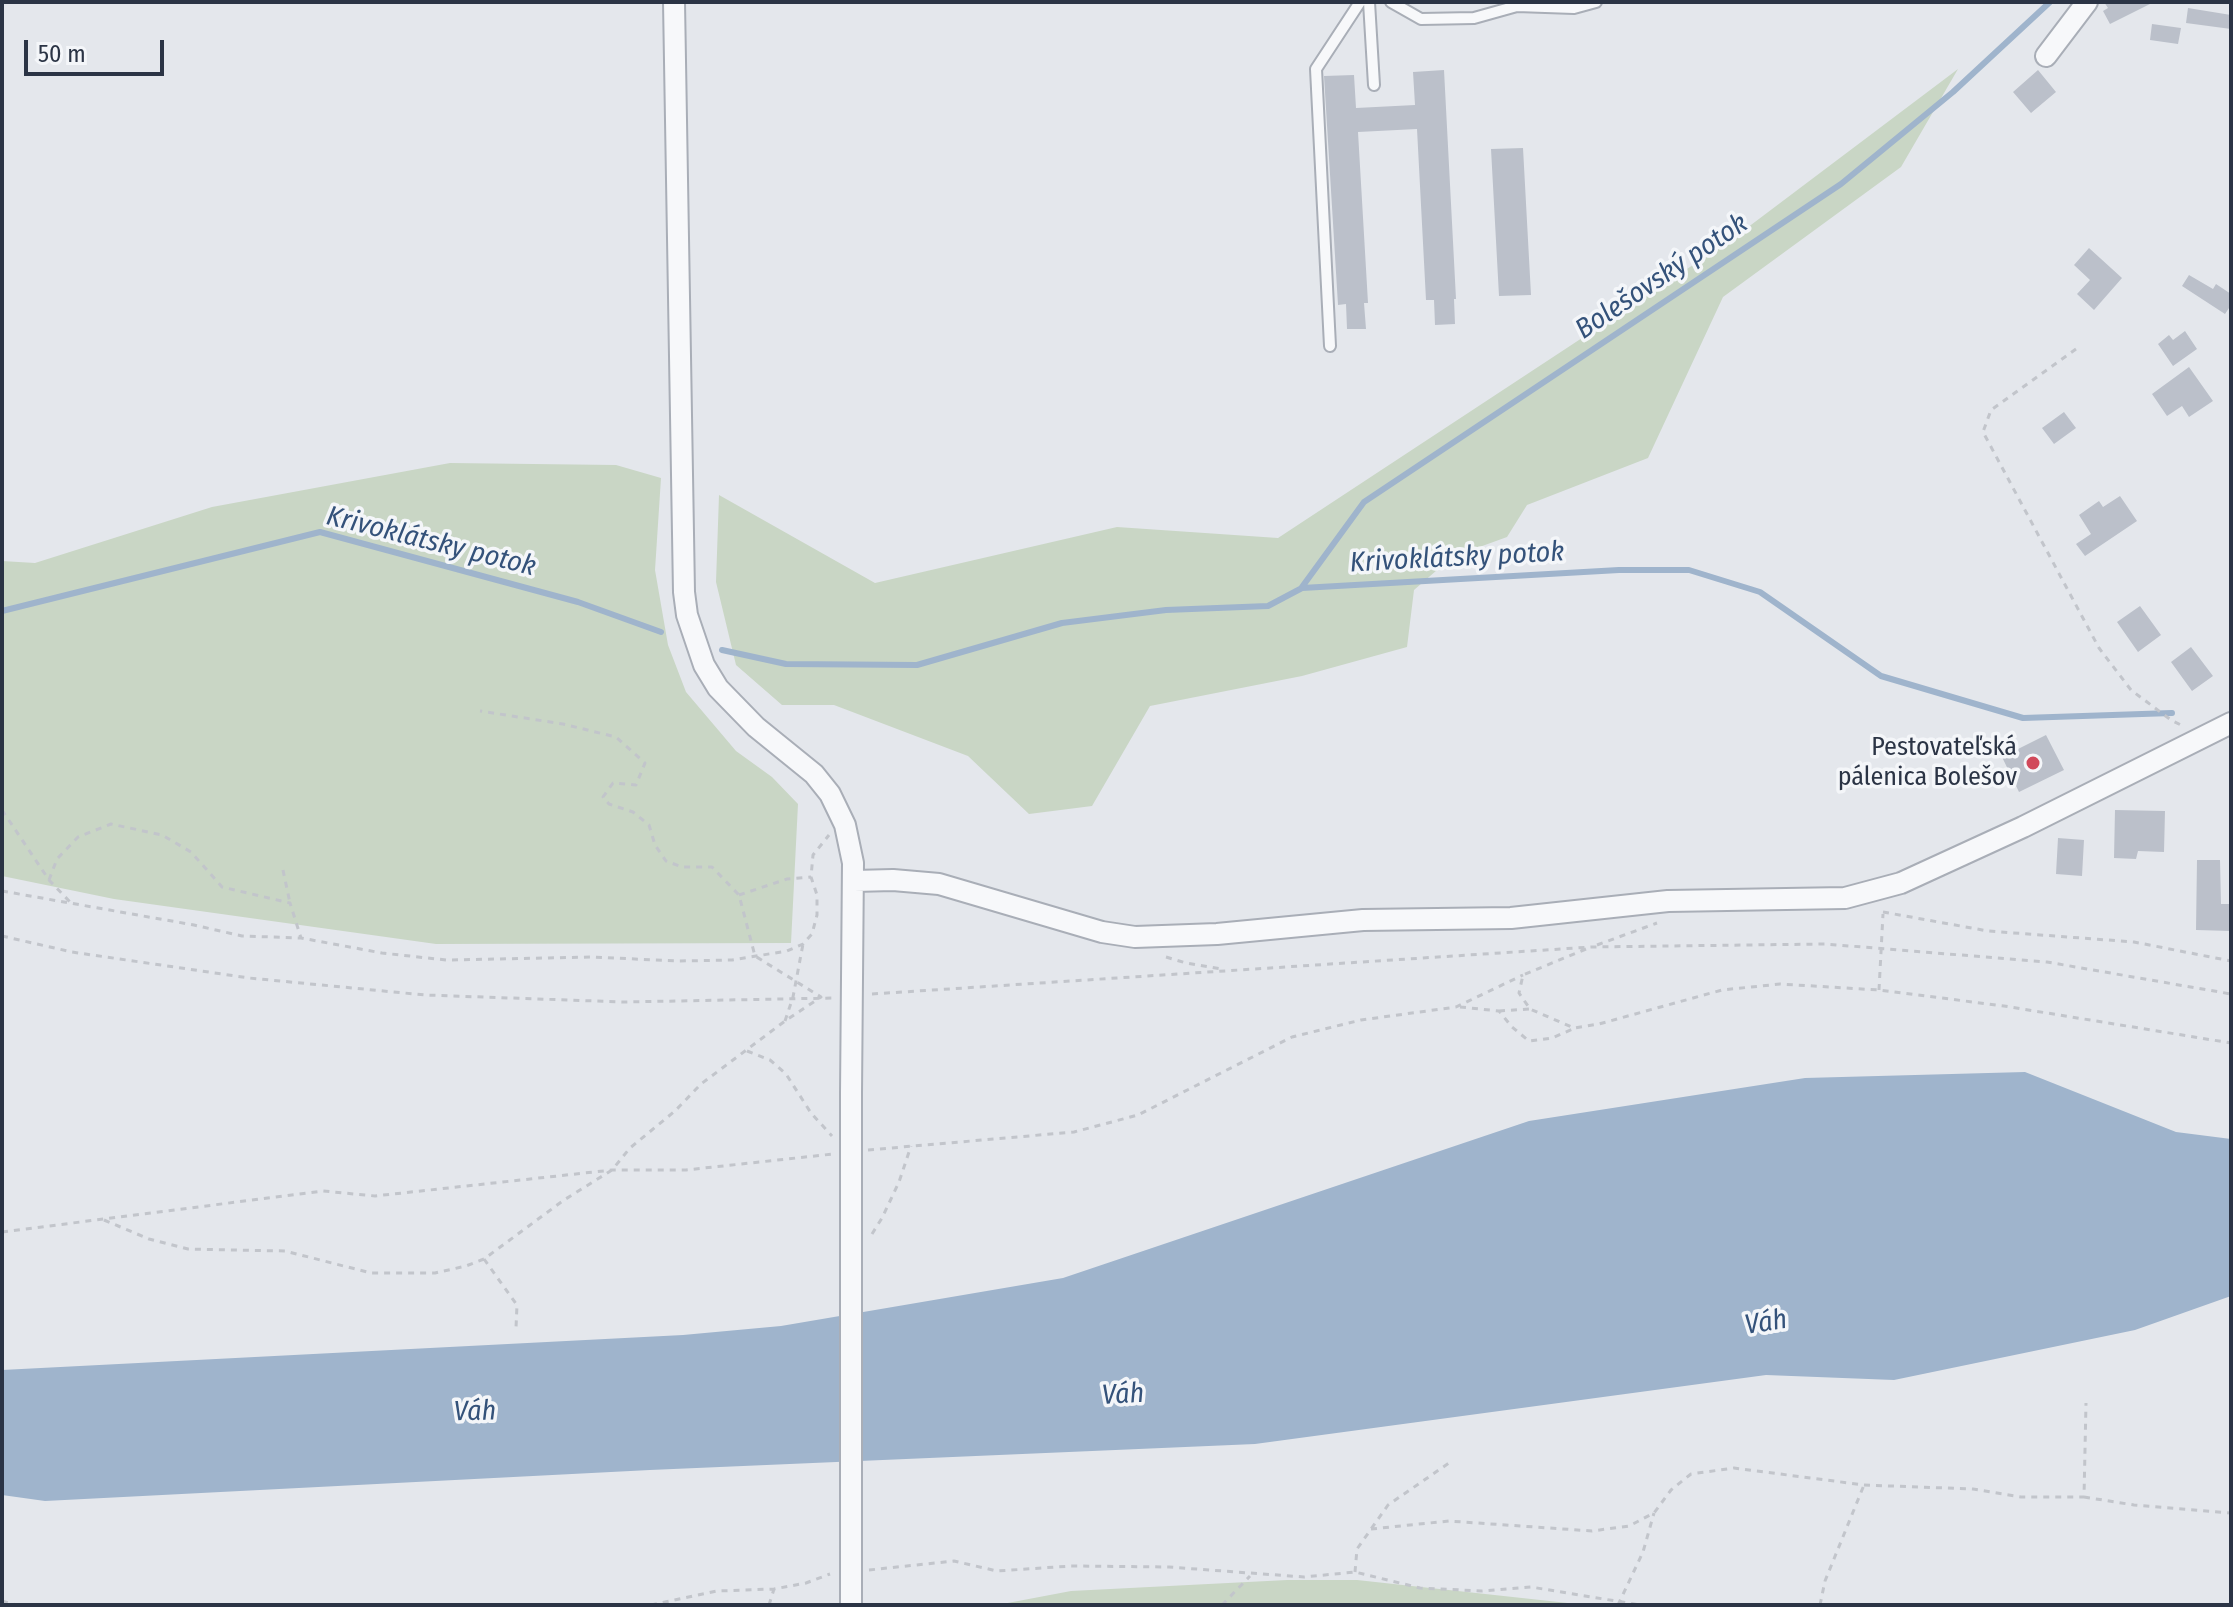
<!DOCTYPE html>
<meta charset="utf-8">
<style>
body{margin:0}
#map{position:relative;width:2233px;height:1607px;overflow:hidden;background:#e4e7ec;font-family:"Fira Sans Condensed",sans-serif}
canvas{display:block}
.frame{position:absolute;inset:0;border:4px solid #2b3445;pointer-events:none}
.scale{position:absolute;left:24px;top:40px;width:140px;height:36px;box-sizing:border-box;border:4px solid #2b3445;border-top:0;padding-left:10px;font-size:24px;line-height:28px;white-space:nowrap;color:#2b3445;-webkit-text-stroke:6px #f4f6f9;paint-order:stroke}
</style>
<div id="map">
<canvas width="2233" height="1607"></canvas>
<div class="frame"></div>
<div class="scale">50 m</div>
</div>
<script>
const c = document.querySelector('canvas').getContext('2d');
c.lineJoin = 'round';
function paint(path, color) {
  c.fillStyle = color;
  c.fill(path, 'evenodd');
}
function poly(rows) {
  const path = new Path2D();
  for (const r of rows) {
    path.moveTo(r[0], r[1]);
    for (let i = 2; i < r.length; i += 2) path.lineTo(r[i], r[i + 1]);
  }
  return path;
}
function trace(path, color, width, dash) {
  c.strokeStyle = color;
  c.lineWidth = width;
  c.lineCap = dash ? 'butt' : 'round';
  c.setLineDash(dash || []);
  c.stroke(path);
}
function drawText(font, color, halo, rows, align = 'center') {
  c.font = font + ' "Fira Sans Condensed",sans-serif';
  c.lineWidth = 7;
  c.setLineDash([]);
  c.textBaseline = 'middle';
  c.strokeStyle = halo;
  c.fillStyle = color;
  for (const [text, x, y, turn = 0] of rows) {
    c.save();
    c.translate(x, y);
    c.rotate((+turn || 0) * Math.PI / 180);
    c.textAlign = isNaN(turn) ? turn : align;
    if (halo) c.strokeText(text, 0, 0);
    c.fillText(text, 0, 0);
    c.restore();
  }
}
const green = poly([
 [1958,69,1901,167,1723,297,1648,458,1527,505,1507,537,1452,557,1414,590,1407,647,1302,676,1150,706,1092,806,1029,814,968,756,834,705,782,705,736,665,716,582,719,495,875,583,1117,527,1278,538,1731,240],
 [450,463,616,465,661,478,655,570,668,645,686,692,736,751,772,777,798,804,791,943,436,944,114,899,2,876,2,561,35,563,212,507],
 [1287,1580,1357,1580,1586,1605,997,1605,1071,1591]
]);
const water = poly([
 [2025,1072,2176,1132,2231,1139,2231,1296,2135,1330,1894,1380,1766,1375,1255,1444,650,1470,45,1501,2,1495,2,1370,683,1335,781,1326,1063,1278,1529,1121,1805,1078]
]);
const stream = poly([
 [1302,587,1364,502,1841,184,1953,92,2050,2],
 [2,611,320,532,578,602,661,632],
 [722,650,786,664,917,665,1062,623,1166,610,1268,606,1302,588,1619,570,1689,570,1760,592,1881,676,2023,718,2172,713]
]);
const building = poly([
 [2104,2,2154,2,2110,24,2103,11,2108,8],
 [2188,8,2231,15,2231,29,2186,23],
 [2152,24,2181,28,2178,44,2150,40],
 [1444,70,1456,299,1454,299,1455,324,1435,325,1434,300,1426,300,1417,129,1358,132,1368,303,1364,303,1366,329,1347,329,1346,304,1338,305,1324,76,1354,75,1356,108,1415,105,1413,72],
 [2038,70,2056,92,2031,113,2013,92],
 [1523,148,1531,295,1499,296,1491,149],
 [2089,248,2122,278,2094,310,2077,294,2090,280,2074,265],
 [2189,275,2213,289,2216,284,2231,294,2231,305,2225,314,2182,286],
 [2185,331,2197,349,2173,366,2158,344,2169,335,2173,340],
 [2189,367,2213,401,2189,417,2182,406,2167,416,2152,394],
 [2064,412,2076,428,2054,444,2042,428],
 [2120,496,2137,521,2085,556,2076,544,2091,534,2079,515,2099,501,2103,507],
 [2140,606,2161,635,2138,652,2117,622],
 [2191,647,2213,676,2192,691,2171,662],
 [2046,735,2064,770,2019,792,2002,757],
 [2115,810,2165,811,2164,852,2138,851,2136,859,2114,858],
 [2058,838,2084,840,2082,876,2056,874],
 [2197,860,2220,860,2221,904,2231,904,2231,931,2196,930]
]);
const path = poly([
 [2076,349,1991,410,1983,432,2099,648,2131,690,2171,720,2181,725],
 [2,810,49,880,72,904],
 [283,870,290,903],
 [49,880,57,859,78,837,111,824,162,835,191,852,222,887,290,903,301,938],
 [2,891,194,925,242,936,301,938,382,953,446,960,591,957,679,961,732,960,787,951,803,944,812,934,817,915,817,895,811,877,813,855,829,835],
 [739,895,787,879,811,877],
 [1883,912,1988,931,2134,942,2231,961],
 [2,936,72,952,249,978,425,995,624,1002,833,998],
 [1597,945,1657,923],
 [1586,949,1523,975,1519,993,1530,1009,1574,1028,1599,1024,1722,990,1780,984,1879,990,2004,1006,2231,1043],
 [1166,957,1186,963,1221,969],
 [1879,990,1883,914],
 [872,994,1591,947,1825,944,2047,962,2231,994],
 [1460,1007,1499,1011,1512,1027,1529,1041,1552,1038,1573,1029],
 [1499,1011,1530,1009],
 [785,1021,793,997,803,944],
 [747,1051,770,1060,786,1074,811,1113,832,1136],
 [868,1150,1074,1132,1138,1115,1292,1037,1361,1020,1456,1007,1523,975],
 [104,1220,149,1239,188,1249,285,1251,371,1273,435,1273,466,1266,484,1259,564,1200,612,1170,630,1148,675,1111,701,1084,785,1021,821,997,755,956,739,895,712,867,682,867,666,861,655,845,649,825,633,812,609,804,603,797,613,783,636,785,645,763,616,737,563,724,480,711],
 [2,1232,323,1191,375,1196,612,1170,686,1170,833,1154],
 [872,1234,882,1218,899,1182,911,1146],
 [484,1259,517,1305,516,1328],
 [2084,1497,2134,1505,2231,1513],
 [1371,1529,1449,1521,1592,1531,1629,1526,1654,1513,1671,1490,1691,1474,1734,1468,1864,1485,1973,1489,2021,1497,2084,1497,2086,1403],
 [869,1570,954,1561,997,1571,1071,1566,1169,1567,1304,1577,1355,1572,1420,1588,1482,1591,1531,1587,1640,1605],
 [1355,1572,1357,1549,1388,1505,1449,1463],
 [2,1601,16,1605],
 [651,1605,717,1591,774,1589,806,1583,830,1574],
 [769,1605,774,1589],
 [1222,1605,1250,1576],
 [1618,1605,1643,1552,1654,1513],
 [1820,1605,1825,1581,1864,1485]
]);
const lane = poly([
 [1369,2,1374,85],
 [1391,2,1421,19,1474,18,1517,6,1574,8,1596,2],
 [1330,346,1316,69,1360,2]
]);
const street = poly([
 [674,2,684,592,687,615,704,665,718,688,756,727,814,774,830,794,845,825,853,863,851,1093],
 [2046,56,2087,2],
 [854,881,893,880,939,884,1102,932,1135,937,1217,934,1363,920,1511,918,1668,901,1845,898,1901,883,2023,827,2231,723]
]);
const streetBridge = poly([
 [851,1093,851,1605]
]);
const markers = [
 [2033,763,8,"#d1495b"]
];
const poiNames = [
 ["Pestovateľská",2017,748],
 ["pálenica Bolešov",2017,778]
];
const waterNames = [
 ["Bolešovský potok",1662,277,-34],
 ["Krivoklátsky potok",431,542,14],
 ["Krivoklátsky potok",1457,558,-3],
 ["Váh",1766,1323,-9],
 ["Váh",1123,1395,-3],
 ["Váh",475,1412,-1]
];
paint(green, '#c9d6c5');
paint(water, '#9fb4cc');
trace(stream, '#9fb4cc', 6);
paint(building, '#bbc0ca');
trace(lane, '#a9aeb7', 14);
trace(street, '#a9aeb7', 24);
trace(path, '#c2c5cb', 3, [6, 6]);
trace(lane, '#f7f8fa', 10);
trace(street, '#f7f8fa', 20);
trace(streetBridge, '#a9aeb7', 24, []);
trace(streetBridge, '#f7f8fa', 20);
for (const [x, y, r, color] of markers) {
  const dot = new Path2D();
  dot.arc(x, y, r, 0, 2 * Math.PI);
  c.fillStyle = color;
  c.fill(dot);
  trace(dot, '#f4f6f9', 3);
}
drawText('26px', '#2b3445', '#f4f6f9', poiNames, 'right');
drawText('italic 28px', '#34527a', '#f4f6f9', waterNames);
</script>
